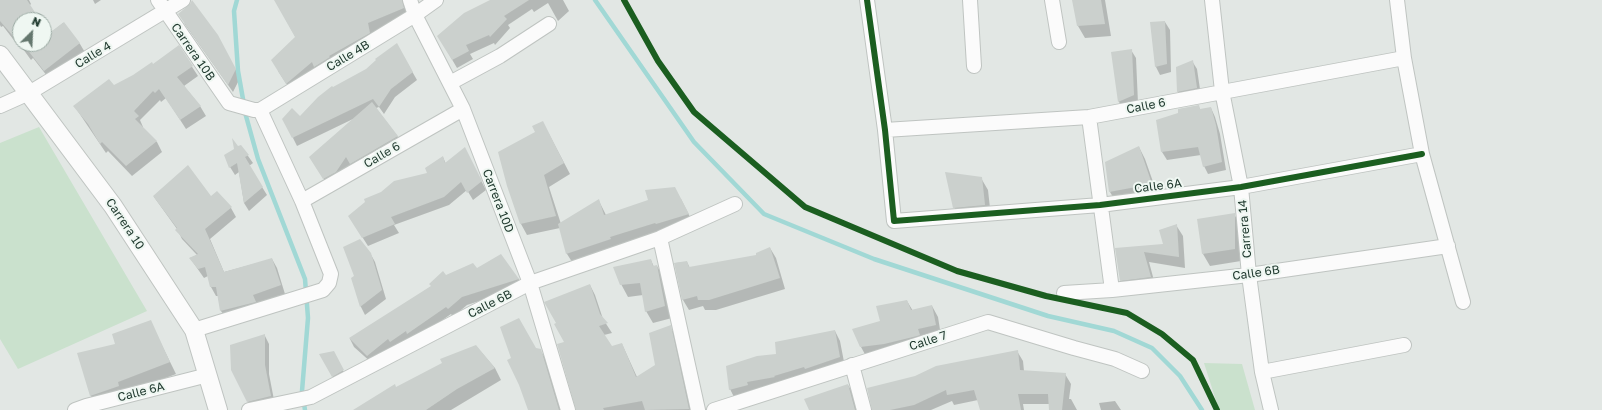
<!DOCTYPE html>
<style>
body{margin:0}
#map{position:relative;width:1602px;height:410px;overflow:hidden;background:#e2e7e4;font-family:"Golos Text",sans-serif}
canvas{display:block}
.north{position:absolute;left:12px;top:12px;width:40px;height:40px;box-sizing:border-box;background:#eff7f2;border:1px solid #9caba4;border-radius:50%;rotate:24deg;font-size:11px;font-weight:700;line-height:16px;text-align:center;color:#203a2f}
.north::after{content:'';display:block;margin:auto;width:14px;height:18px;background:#64776e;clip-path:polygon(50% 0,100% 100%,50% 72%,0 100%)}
</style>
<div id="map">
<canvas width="1602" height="410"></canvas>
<div class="north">N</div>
</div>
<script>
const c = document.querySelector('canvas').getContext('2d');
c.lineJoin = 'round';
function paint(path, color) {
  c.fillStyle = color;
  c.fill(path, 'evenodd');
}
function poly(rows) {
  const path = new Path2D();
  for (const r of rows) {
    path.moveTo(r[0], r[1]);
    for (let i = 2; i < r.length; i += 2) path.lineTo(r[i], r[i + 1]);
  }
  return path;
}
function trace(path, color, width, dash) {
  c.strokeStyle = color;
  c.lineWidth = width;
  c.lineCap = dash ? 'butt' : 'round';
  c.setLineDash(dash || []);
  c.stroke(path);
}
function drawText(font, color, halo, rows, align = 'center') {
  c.font = font + ' "Golos Text",sans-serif';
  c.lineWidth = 4;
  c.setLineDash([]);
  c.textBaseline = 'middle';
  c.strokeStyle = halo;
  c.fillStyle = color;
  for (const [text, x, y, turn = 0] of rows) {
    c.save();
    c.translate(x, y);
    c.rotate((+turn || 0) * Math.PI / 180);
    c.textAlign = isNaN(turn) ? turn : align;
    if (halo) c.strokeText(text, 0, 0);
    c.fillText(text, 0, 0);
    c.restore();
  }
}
const green = poly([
 [39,127,147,311,18,369,0,339,0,143],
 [1204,363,1242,364,1255,410,1219,410]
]);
const shadow = poly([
 [0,0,29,0,31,4,29,6,40,20,20,20,20,44,44,44,44,26,49,34,63,23,80,44,86,54,51,81,33,58,31,60,18,42,16,43,3,26,1,27,0,25],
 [93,0,101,0,95,4],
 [275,0,405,0,408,19,293,94,278,71,296,38],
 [492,0,563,0,569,11,558,21,548,3,534,12,532,9,508,25,510,28,495,45,494,43,470,54,473,59,457,68,443,44],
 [1073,0,1105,0,1111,36,1085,38,1078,26],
 [1165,22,1170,30,1171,72,1160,75,1156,67],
 [184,23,222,44,240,78,233,92],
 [397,45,417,80,395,97,384,114,379,107,376,108,398,137,403,146,330,188,316,167,353,119,297,146,293,138,300,117,333,88,367,70],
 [179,47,198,76,184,86,200,106,206,116,186,129,166,98,161,102,160,100,140,120,143,127,142,127,157,142,162,152,132,176,108,151,106,153,75,107,153,65],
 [1131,50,1136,58,1138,103,1124,110,1119,102,1112,53],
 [1192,61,1197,69,1201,96,1183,100,1178,92],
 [1198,106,1201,110,1211,108,1215,117,1220,134,1226,170,1208,174,1204,166,1201,155,1167,160,1162,152,1179,114],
 [549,134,570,174,549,187,561,224,599,201,606,215,681,199,694,225,574,265,567,254,560,228,527,235,521,224],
 [241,146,253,163,249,166,267,195,249,211,244,203,239,172,235,175,230,167,235,149],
 [1139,147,1145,159,1158,196,1117,204,1110,192],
 [443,157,446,164,469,157,486,190,473,200,467,190,449,205,394,225,399,233,368,246,354,224,429,173],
 [981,178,988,190,991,217,961,219,954,207],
 [217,193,231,208,236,217,210,239,224,272,272,259,277,268,285,294,227,320,221,311,218,296,216,296,211,287,208,276,204,278,190,258,197,255,182,239,177,229,154,197,211,198],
 [1234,214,1241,226,1241,261,1210,266,1203,254],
 [1176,225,1183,236,1185,268,1149,262,1156,288,1127,291,1121,280,1116,249,1164,245],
 [770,248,776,258,785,289,716,310,705,310,703,306,689,310,683,300,675,263,687,262,690,268,758,256],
 [370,253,375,262,386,299,365,315,361,307,353,278],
 [651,260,654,267,657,266,664,278,672,318,653,323,646,311,643,295,628,297,621,284],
 [476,269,518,278,523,287,467,305,453,317,451,314,413,341,373,364,354,347,350,339,432,286,445,276],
 [590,285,595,295,603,319,612,333,604,335,612,347,622,344,637,377,656,366,670,327,676,336,692,410,577,410,565,342],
 [907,301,913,311,932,306,938,317,941,336,867,358,861,347],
 [150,321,176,374,124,394,98,408,91,396,78,354,117,345],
 [835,331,840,341,845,367,735,399,730,389,777,355],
 [265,336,269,344,269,374,275,405,253,409,248,401],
 [476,346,495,368,501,380,451,410,364,410,396,388],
 [536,349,540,350,546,359,561,410,529,410],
 [1017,351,1023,361,1024,371,1065,374,1071,384,1069,399,1071,399,1077,410,1050,410,1050,404,1023,404,1024,410,981,410,978,400,954,405,952,401,931,410,873,410],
 [321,355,338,360,347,379,337,384],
 [848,385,854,395,858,410,810,410],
 [1115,401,1121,410,1101,410,1099,403]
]);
const stream = poly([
 [237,0,234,11,238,71,246,116,258,159,305,279,308,318,302,391,305,410],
 [595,0,694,142,764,214,874,259,1048,316,1114,331,1152,348,1180,376,1202,410]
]);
const building = poly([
 [0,0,27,0,40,20,20,20,20,44,0,21],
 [192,0,218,35,236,69,228,85,178,14,190,4],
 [274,0,402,0,404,8,368,23,370,33,329,56,330,57,314,67,312,62,286,84,271,60,295,37],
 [490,0,529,0,504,16,507,19,490,37,489,35,466,45,469,51,452,60,437,36,464,13],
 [1072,0,1101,0,1105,24,1077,26],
 [1165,21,1167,64,1155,67,1150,22],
 [64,22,80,43,44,71,23,44,44,44,44,37],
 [397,43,413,72,391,89,379,107,373,99,292,138,282,119,292,108,300,116,318,97,332,86,333,87,366,69,376,60,375,59],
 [179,45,193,66,177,77,201,106,180,120,159,89,155,93,153,91,134,111,139,116,135,119,157,141,126,166,102,142,100,144,88,124,73,106,109,79,114,85,133,75,152,62,153,64],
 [1132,49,1134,95,1118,102,1111,52],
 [1193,60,1197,88,1177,92,1176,67],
 [372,102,398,136,350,164,346,157,336,172,323,179,309,157],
 [1199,105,1200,109,1211,107,1216,125,1222,162,1203,167,1198,147,1161,152,1156,120,1178,113,1178,109],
 [543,121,564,163,544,175,556,216,520,224,507,186,498,152,535,132,532,126],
 [232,138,238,146,241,145,249,155,245,157,263,187,244,203,237,163,229,168,224,155,234,149],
 [1139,146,1152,184,1109,192,1105,162],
 [465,147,482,181,467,193,461,182,444,197,391,217,395,224,362,238,348,216,365,202,364,199,381,192,394,181,427,173,425,168,443,156,445,163],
 [188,165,211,196,217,191,232,207,205,229,224,272,272,258,281,285,253,295,256,302,220,311,216,287,210,287,205,267,198,269,189,258,198,254,175,230,177,228,153,196],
 [945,172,982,177,985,205,953,208],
 [675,187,689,214,656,224,655,223,610,237,611,239,566,254,558,224,599,199,604,215,648,200,645,190],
 [1235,213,1235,249,1202,254,1197,219],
 [1177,224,1179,257,1144,252,1151,277,1120,281,1115,248,1163,244,1159,230],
 [360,239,371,253,382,290,360,307,351,278,354,276,343,247],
 [770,247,780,278,709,300,698,300,697,296,682,300,674,263,687,261,689,267,756,255,756,253],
 [501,254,519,279,462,297,448,309,446,307,407,334,406,331,390,342,388,339,367,356,349,338,431,286,429,284,443,271,446,275,473,263,477,268],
 [651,259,653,266,657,265,665,306,645,312,640,283,620,285,613,267],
 [590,284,600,314,608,323,599,326,612,346,622,343,636,377,655,365,649,333,671,325,689,409,645,410,642,401,603,408,604,410,576,410,557,344,564,342,554,324,556,323,544,302],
 [907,300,911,310,932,305,936,325,918,329,920,335,917,336,884,344,860,347,852,329,880,321,876,306],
 [519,318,536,348,541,349,559,410,528,410,519,385,507,360,511,358,500,327],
 [151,320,170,362,118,382,119,386,90,396,77,353,115,344,112,334],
 [835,330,840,357,805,369,804,367,774,376,775,377,747,382,748,385,729,390,726,366,757,356,776,354,775,342],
 [265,334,265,365,271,396,247,402,231,370,230,345],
 [476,345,495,368,457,389,426,410,353,410,395,384,396,387,442,363,440,359],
 [1018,350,1020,370,1066,373,1062,410,1049,410,1048,394,1018,394,1021,410,980,410,974,390,947,395,946,390,914,405,890,410,872,410,867,388,915,376,936,366],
 [334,351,344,370,332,377,319,354],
 [848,384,855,410,809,410,804,399]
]);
const minor = poly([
 [158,0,229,103,254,110,260,110],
 [410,0,415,15,463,109,530,283,568,410],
 [867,0,885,130,894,221,1100,205,1241,187,1422,154],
 [970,0,974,66],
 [1052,0,1059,42],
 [1212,0,1222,91,1241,187,1249,275,1262,372,1271,410],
 [1397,0,1404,58,1422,154,1463,302],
 [450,83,500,56,549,24],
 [0,106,29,93,183,0],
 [260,110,415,15,436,0],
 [1089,117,1112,290],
 [885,130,1089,117,1404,58],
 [302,201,463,109],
 [660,238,698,410],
 [1064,293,1112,290,1249,275,1448,246],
 [194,330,323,290,329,283,331,274,302,201,260,110],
 [852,365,864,410],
 [1262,372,1404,345],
 [75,410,86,406,208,375],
 [249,410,311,397,530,283,660,238,735,204],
 [714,410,988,322,1074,348,1115,359,1142,371]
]);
const tertiary = poly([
 [0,55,113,206,194,330,218,410]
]);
const cycleway = poly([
 [624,0,658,61,694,112,805,207,957,271,1046,296,1127,313,1162,334,1193,360,1217,410],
 [867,0,885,130,894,221,1100,205,1241,187,1422,154]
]);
const streetNames = [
 ["Carrera 10B",193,52,55],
 ["Calle 4",93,55,-31],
 ["Calle 4B",348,56,-31],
 ["Calle 6",1146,106,-11],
 ["Calle 6",382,155,-30],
 ["Calle 6A",1158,186,-7],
 ["Carrera 10D",498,201,69],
 ["Carrera 10",125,224,56],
 ["Carrera 14",1245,229,-95],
 ["Calle 6B",1256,273,-8],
 ["Calle 6B",490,304,-27],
 ["Calle 7",928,341,-18],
 ["Calle 6A",141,392,-14]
];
paint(green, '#cae1cd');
paint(shadow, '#0003');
trace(stream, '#a1d8d5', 4.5);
paint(building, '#cbd0cd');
trace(minor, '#bfc4c1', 16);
trace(tertiary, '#bfc4c1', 20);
trace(minor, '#fbfbfb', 14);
trace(tertiary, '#fbfbfb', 18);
trace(cycleway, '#1b5e20', 6);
drawText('12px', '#203a2f', '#eff7f2', streetNames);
</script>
